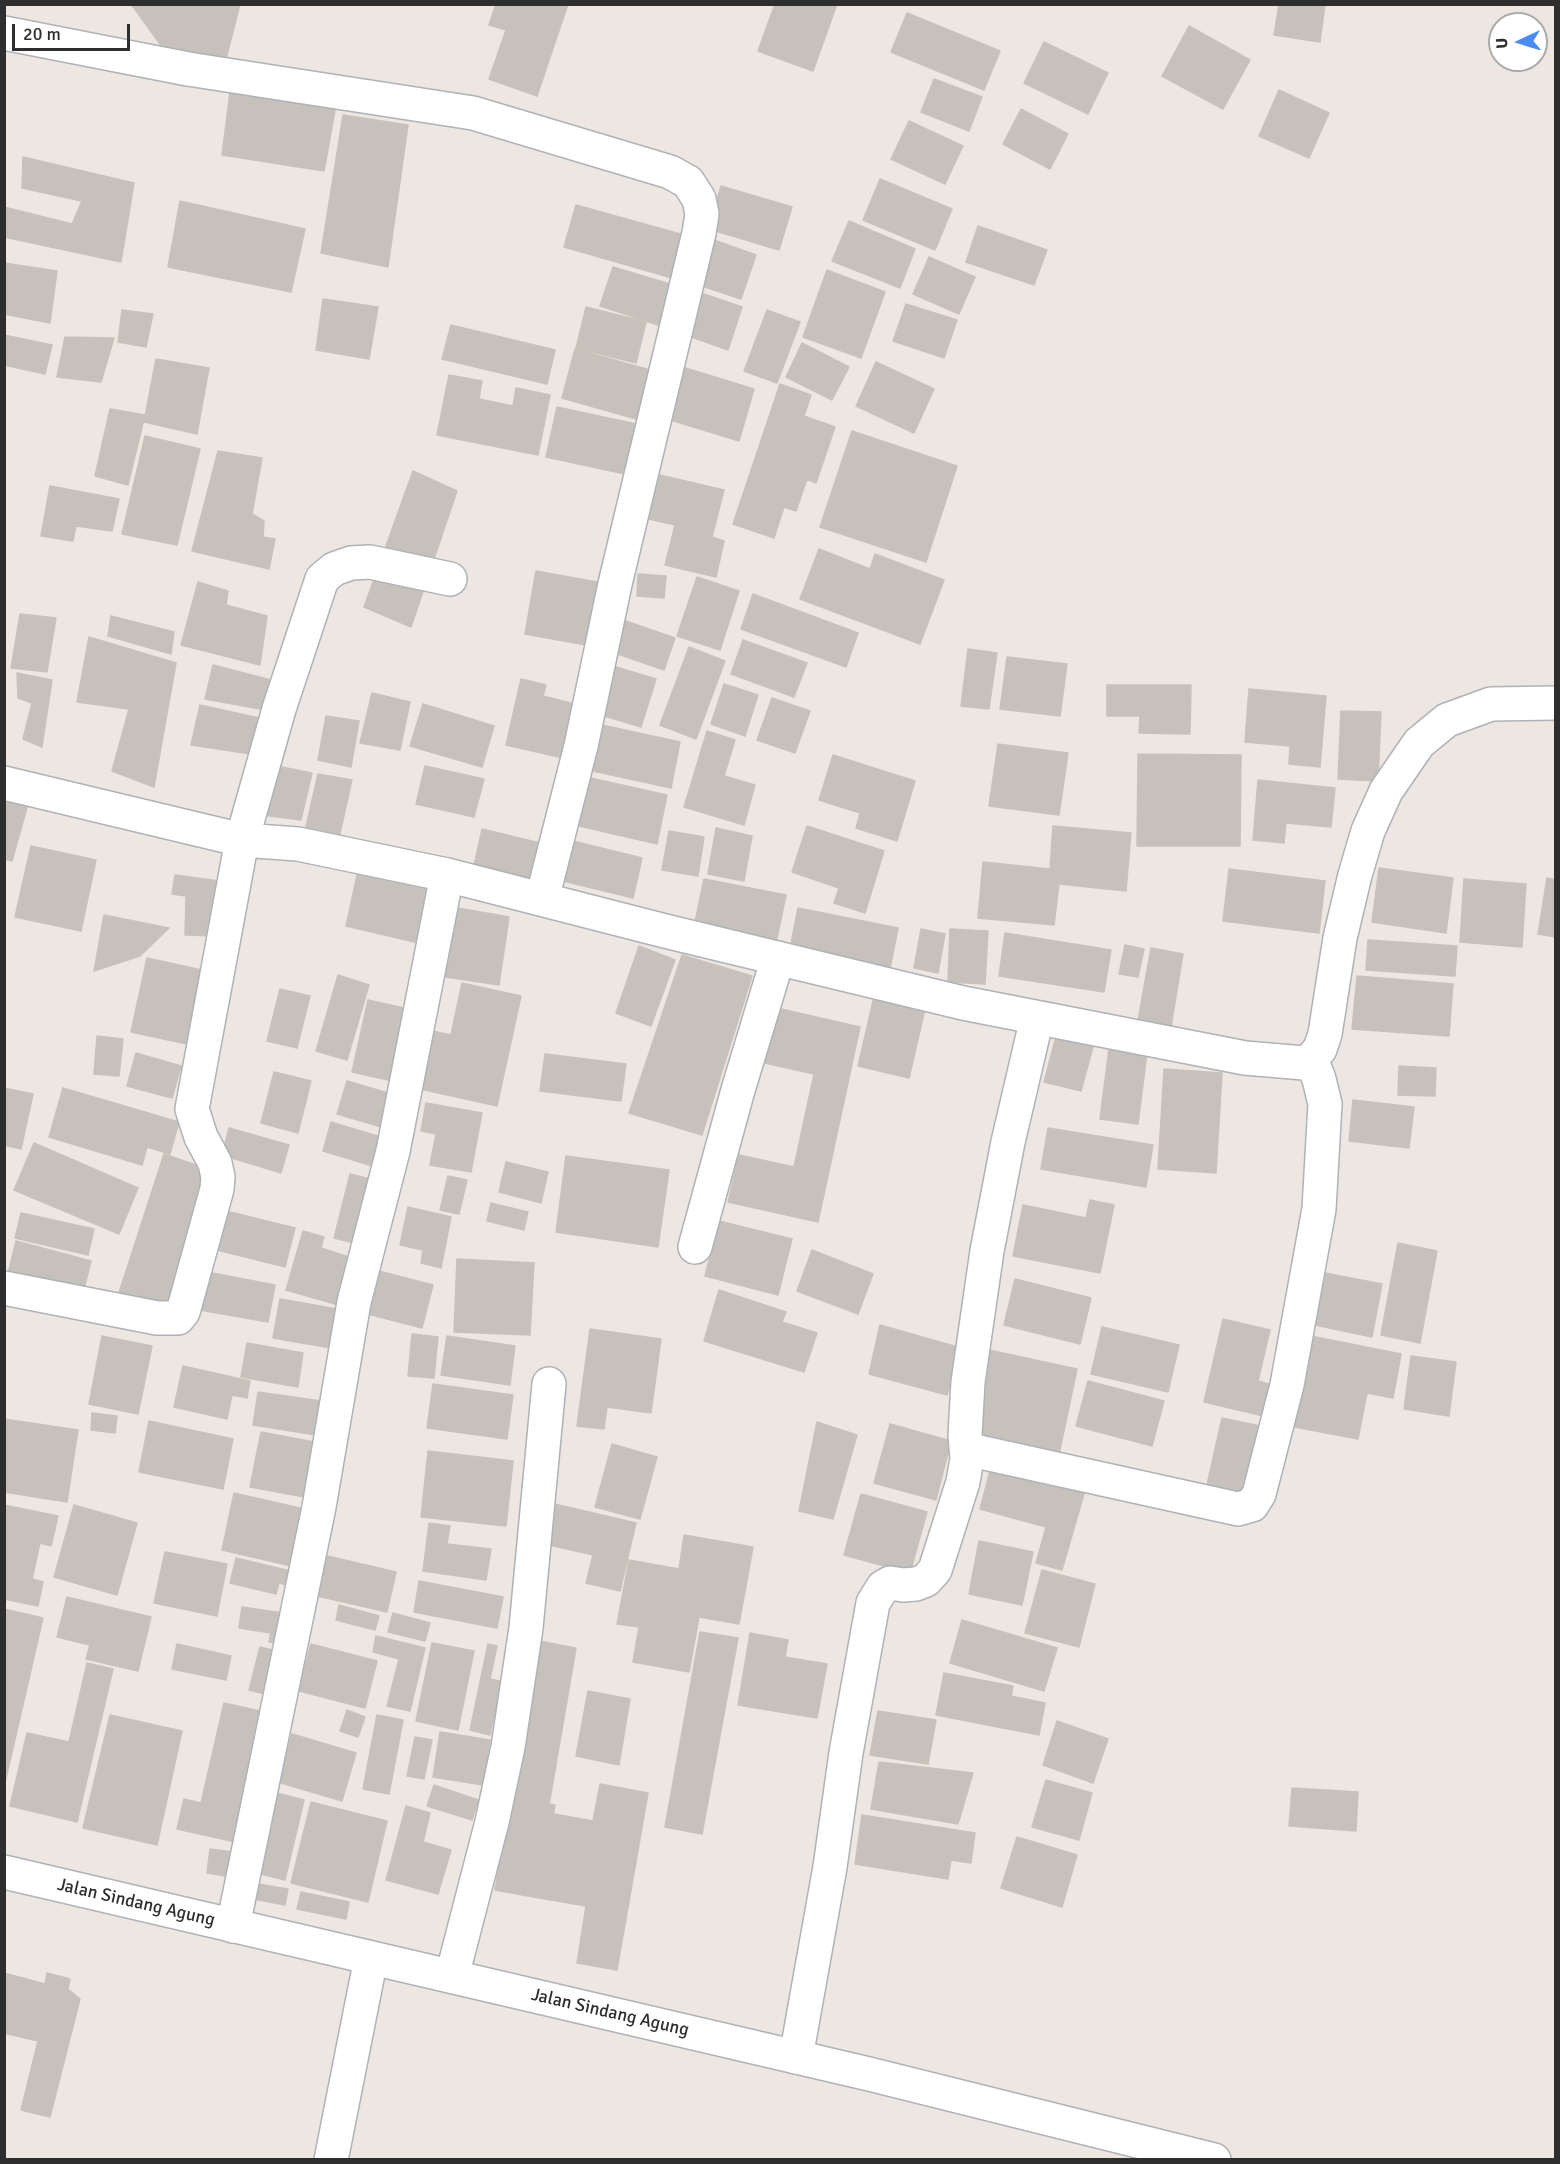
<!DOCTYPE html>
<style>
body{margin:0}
#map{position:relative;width:1560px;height:2164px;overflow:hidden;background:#eee6e1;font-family:Signika,sans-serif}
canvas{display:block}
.frame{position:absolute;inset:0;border:6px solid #2e2e2e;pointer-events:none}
.north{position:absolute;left:1488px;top:12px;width:60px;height:60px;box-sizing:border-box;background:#fff;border:2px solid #ababab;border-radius:50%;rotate:266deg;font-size:16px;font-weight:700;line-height:24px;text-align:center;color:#2e2e2e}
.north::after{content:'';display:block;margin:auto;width:21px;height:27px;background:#498bf3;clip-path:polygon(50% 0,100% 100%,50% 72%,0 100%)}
.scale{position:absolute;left:12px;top:24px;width:118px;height:27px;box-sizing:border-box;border:3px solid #2e2e2e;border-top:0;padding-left:8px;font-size:18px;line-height:21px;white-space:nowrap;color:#2e2e2e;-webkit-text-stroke:4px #fff;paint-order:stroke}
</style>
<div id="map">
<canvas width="1560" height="2164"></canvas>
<div class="frame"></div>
<div class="north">U</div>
<div class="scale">20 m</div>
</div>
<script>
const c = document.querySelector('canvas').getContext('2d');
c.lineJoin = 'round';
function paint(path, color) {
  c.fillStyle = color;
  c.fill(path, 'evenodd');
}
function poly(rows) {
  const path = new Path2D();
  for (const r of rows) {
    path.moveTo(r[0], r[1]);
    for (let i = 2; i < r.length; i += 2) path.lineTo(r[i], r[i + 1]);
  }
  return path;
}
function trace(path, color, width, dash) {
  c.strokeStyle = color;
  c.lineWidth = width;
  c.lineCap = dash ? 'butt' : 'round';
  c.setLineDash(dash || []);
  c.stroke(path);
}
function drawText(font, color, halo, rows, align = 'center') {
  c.font = font + ' Signika,sans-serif';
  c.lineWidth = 4.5;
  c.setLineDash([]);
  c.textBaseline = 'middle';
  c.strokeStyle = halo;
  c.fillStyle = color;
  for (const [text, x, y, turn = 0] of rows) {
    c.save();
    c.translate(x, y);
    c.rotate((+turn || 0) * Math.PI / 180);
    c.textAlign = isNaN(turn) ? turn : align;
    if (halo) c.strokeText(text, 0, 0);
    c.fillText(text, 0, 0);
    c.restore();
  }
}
const building = poly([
 [131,4,240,4,224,67,165,51,131,4],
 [496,4,568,4,537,96,489,79,506,30,489,25,496,4],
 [775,4,837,4,813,71,758,51,775,4],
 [1279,4,1325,4,1320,42,1274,35,1279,4],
 [907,13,1000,51,984,90,891,52,907,13],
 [1189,26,1250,60,1223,109,1162,76,1189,26],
 [1044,42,1108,73,1088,114,1024,83,1044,42],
 [934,79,982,97,969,131,921,112,934,79],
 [1279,90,1329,113,1309,158,1259,136,1279,90],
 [230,92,335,110,324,171,222,155,230,92],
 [1021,109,1068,134,1050,169,1003,144,1021,109],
 [343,115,408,125,388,267,321,253,343,115],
 [909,121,963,146,945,184,891,159,909,121],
 [23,157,134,183,121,262,4,237,4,207,72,224,82,201,22,188,23,157],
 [880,179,952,209,935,250,863,220,880,179],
 [721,186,792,207,779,250,709,229,721,186],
 [180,201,305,229,291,292,168,267,180,201],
 [576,205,684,235,672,278,564,247,576,205],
 [849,221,915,249,900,288,832,261,849,221],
 [978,226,1047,250,1034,285,966,262,978,226],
 [711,239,756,255,741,299,696,284,711,239],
 [929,257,975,277,959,314,913,294,929,257],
 [4,263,57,271,50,323,4,314,4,263],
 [613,267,670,284,658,325,600,306,613,267],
 [827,270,885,292,861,358,803,337,827,270],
 [701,293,742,307,728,350,686,335,701,293],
 [323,299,378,307,369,359,316,350,323,299],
 [906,304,957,320,944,358,893,341,906,304],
 [586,307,646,322,636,363,576,348,586,307],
 [122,310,153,314,146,347,118,342,122,310],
 [767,310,800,322,777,383,744,371,767,310],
 [451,325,555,350,547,384,442,359,451,325],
 [4,335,52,345,45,374,4,365,4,335],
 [65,337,114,338,101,382,57,377,65,337],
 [802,343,849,367,832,400,786,377,802,343],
 [575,349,650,370,636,419,562,398,575,349],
 [156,359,209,368,197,434,144,422,156,359],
 [876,362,934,389,914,433,856,406,876,362],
 [679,366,754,389,739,441,664,418,679,366],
 [449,375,482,381,479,399,513,406,516,388,550,395,538,455,437,435,449,375],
 [780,384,811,395,804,416,835,427,816,483,807,479,796,511,784,507,774,538,733,524,780,384],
 [557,407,636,424,625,474,546,457,557,407],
 [110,409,145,415,128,485,95,476,110,409],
 [852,431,957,466,926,562,820,527,852,431],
 [145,436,200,449,177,545,122,534,145,436],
 [218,451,262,458,252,514,264,521,263,537,275,539,269,569,192,551,218,451],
 [413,471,457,491,411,627,364,607,413,471],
 [647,472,724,490,712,537,724,541,716,577,665,565,675,525,636,516,647,472],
 [50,486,119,499,112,531,76,526,73,541,41,536,50,486],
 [819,549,870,569,875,554,944,580,920,644,800,599,819,549],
 [536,571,608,584,597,647,525,634,536,571],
 [638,574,666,576,664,598,637,596,638,574],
 [697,577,739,591,720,650,677,636,697,577],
 [198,582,228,591,226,605,267,616,260,665,181,645,198,582],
 [753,594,858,633,846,667,741,629,753,594],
 [20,614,56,618,47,672,11,668,20,614],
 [111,616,174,632,171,654,108,636,111,616],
 [620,619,675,638,664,670,609,651,620,619],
 [89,637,176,663,154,787,112,771,129,709,77,702,89,637],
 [743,640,807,663,794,697,731,674,743,640],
 [689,647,725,661,696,739,660,725,689,647],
 [968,649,997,653,989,709,961,706,968,649],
 [1007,657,1067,664,1060,716,1000,709,1007,657],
 [606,664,656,679,641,727,591,712,606,664],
 [213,665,271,680,260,709,205,699,213,665],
 [17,673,52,680,42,747,23,739,32,703,18,698,17,673],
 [521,679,546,685,543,696,575,704,563,758,506,745,521,679],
 [724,684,758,695,745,736,711,724,724,684],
 [1107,685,1191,685,1190,734,1139,733,1140,716,1107,716,1107,685],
 [1249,689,1326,696,1320,767,1289,764,1290,746,1245,742,1249,689],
 [372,693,410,702,400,750,360,743,372,693],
 [772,698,810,711,795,753,757,740,772,698],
 [423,704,494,726,482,767,410,746,423,704],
 [200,705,259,718,251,754,191,745,200,705],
 [1341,711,1381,712,1378,781,1338,779,1341,711],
 [326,716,359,721,351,767,318,760,326,716],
 [602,725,680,742,671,788,593,771,602,725],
 [707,731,735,740,724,776,755,785,744,825,684,807,707,731],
 [998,744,1068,753,1059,815,989,806,998,744],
 [1138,754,1241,755,1240,846,1137,846,1138,754],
 [833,755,915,781,897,841,856,828,860,813,819,800,833,755],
 [272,765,312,773,301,820,262,815,272,765],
 [425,766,484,779,474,817,416,804,425,766],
 [318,774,352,780,336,851,302,844,318,774],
 [586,777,667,795,657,844,575,825,586,777],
 [1258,780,1335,788,1331,827,1286,823,1284,843,1253,840,1258,780],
 [4,798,28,804,12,861,4,859,4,798],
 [807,826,884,851,865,913,834,903,839,888,792,872,807,826],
 [1053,826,1131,833,1126,891,1059,884,1054,925,978,918,983,862,1050,869,1053,826],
 [716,828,752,836,744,881,708,874,716,828],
 [482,829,540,843,531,880,474,866,482,829],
 [669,831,704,837,698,876,662,870,669,831],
 [569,840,642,858,633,898,559,880,569,840],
 [31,846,96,860,81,931,15,917,31,846],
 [359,866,437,884,423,944,346,926,359,866],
 [1379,868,1453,878,1446,933,1372,922,1379,868],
 [1229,869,1325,881,1319,933,1223,921,1229,869],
 [175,875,219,881,217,936,185,935,186,896,172,894,175,875],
 [1547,878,1556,880,1556,937,1538,934,1547,878],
 [704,879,786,895,776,943,694,927,704,879],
 [1464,879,1526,884,1522,947,1460,942,1464,879],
 [452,907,509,917,499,985,439,976,452,907],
 [798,908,898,928,890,969,790,949,798,908],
 [104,915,169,928,140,956,94,971,104,915],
 [921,929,945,934,938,973,914,968,921,929],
 [950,929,988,931,985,984,948,982,950,929],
 [1005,933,1111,950,1104,992,999,976,1005,933],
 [1368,940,1457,946,1455,976,1366,970,1368,940],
 [1125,945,1144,949,1138,977,1119,974,1125,945],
 [639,946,675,960,651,1026,616,1013,639,946],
 [1151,948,1183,954,1171,1027,1138,1021,1151,948],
 [682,955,752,976,702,1135,629,1113,682,955],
 [147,958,202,970,187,1044,131,1032,147,958],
 [338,975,369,985,347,1060,316,1051,338,975],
 [1357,976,1453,984,1449,1036,1352,1029,1357,976],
 [462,983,521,996,497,1106,411,1087,423,1029,451,1035,462,983],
 [280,989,310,996,297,1048,267,1041,280,989],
 [874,997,925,1009,909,1078,858,1066,874,997],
 [368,1000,413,1010,397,1082,352,1072,368,1000],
 [768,1006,860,1027,818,1222,728,1202,739,1155,794,1167,814,1074,756,1061,768,1006],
 [1057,1033,1094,1043,1081,1091,1044,1082,1057,1033],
 [97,1036,123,1039,119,1076,94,1074,97,1036],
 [1110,1041,1148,1045,1138,1124,1100,1119,1110,1041],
 [136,1053,181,1066,172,1098,127,1086,136,1053],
 [545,1054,626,1064,621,1101,540,1091,545,1054],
 [1399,1066,1436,1068,1435,1096,1398,1095,1399,1066],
 [1164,1069,1222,1073,1216,1173,1158,1169,1164,1069],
 [274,1072,311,1081,298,1133,261,1123,274,1072],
 [347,1081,395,1095,385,1128,337,1114,347,1081],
 [4,1088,33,1094,21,1149,4,1145,4,1088],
 [63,1088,179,1122,170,1154,147,1147,142,1165,49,1137,63,1088],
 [1353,1100,1414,1107,1409,1148,1349,1141,1353,1100],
 [426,1103,482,1113,471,1172,430,1165,436,1134,421,1131,426,1103],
 [331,1122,387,1139,379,1168,323,1151,331,1122],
 [229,1128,289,1145,281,1173,222,1155,229,1128],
 [1048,1128,1153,1145,1146,1187,1041,1169,1048,1128],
 [34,1143,138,1188,119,1234,14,1190,34,1143],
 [164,1154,213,1171,166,1315,117,1299,164,1154],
 [566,1156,669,1170,658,1247,556,1232,566,1156],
 [506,1162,548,1172,541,1203,499,1192,506,1162],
 [350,1174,378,1181,362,1245,334,1238,350,1174],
 [448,1176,467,1180,459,1214,440,1210,448,1176],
 [1090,1200,1114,1205,1100,1273,1013,1256,1023,1205,1086,1218,1090,1200],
 [491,1203,528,1212,524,1230,487,1221,491,1203],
 [408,1207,451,1217,441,1268,421,1263,423,1250,400,1245,408,1207],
 [222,1210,295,1228,285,1267,213,1249,222,1210],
 [21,1213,94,1229,88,1255,15,1238,21,1213],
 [719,1221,792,1239,778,1295,705,1276,719,1221],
 [303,1231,324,1237,321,1248,355,1259,342,1306,286,1290,303,1231],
 [16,1241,91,1261,82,1297,7,1278,16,1241],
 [1398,1243,1437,1251,1420,1343,1381,1335,1398,1243],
 [812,1250,873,1274,858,1314,797,1291,812,1250],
 [457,1259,534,1263,530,1335,454,1332,457,1259],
 [367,1268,433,1285,422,1328,356,1311,367,1268],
 [207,1272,275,1285,268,1322,200,1310,207,1272],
 [1325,1273,1382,1284,1372,1337,1315,1325,1325,1273],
 [1015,1279,1091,1298,1080,1344,1004,1325,1015,1279],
 [719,1290,786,1312,782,1322,817,1333,804,1372,704,1341,719,1290],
 [280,1299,337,1309,331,1348,273,1338,280,1299],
 [1223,1319,1270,1330,1258,1381,1280,1387,1272,1418,1204,1402,1223,1319],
 [880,1325,961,1348,947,1395,869,1374,880,1325],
 [1102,1327,1179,1345,1168,1392,1091,1374,1102,1327],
 [590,1329,661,1339,651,1413,607,1407,604,1429,577,1426,590,1329],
 [412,1334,438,1337,434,1378,408,1376,412,1334],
 [1301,1334,1401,1354,1393,1398,1367,1393,1358,1439,1284,1425,1301,1334],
 [102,1336,152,1346,138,1414,89,1404,102,1336],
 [447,1336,515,1346,510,1385,441,1375,447,1336],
 [247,1343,303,1353,298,1387,241,1377,247,1343],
 [989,1350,1077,1369,1057,1464,969,1446,989,1350],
 [1411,1356,1456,1362,1449,1416,1404,1409,1411,1356],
 [183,1366,250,1381,247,1398,232,1395,227,1419,174,1407,183,1366],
 [1088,1381,1164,1401,1152,1446,1076,1426,1088,1381],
 [433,1384,513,1395,507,1439,427,1428,433,1384],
 [258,1392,321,1401,316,1435,253,1425,258,1392],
 [92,1413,117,1416,115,1433,91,1430,92,1413],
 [1222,1418,1270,1428,1255,1495,1207,1485,1222,1418],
 [4,1419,78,1430,67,1502,4,1492,4,1419],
 [149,1421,233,1439,223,1489,139,1472,149,1421],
 [817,1422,857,1435,833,1519,799,1511,817,1422],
 [890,1424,951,1441,936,1500,874,1483,890,1424],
 [261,1432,325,1444,315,1499,250,1487,261,1432],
 [612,1444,657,1457,640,1519,595,1507,612,1444],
 [428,1451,513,1461,506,1526,421,1517,428,1451],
 [991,1467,1084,1494,1062,1570,1036,1563,1046,1527,980,1509,991,1467],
 [234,1493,313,1511,300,1568,222,1550,234,1493],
 [861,1494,927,1512,910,1573,844,1555,861,1494],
 [546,1502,636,1523,620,1591,586,1583,593,1555,536,1542,546,1502],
 [4,1505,58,1516,51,1546,40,1543,32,1579,43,1582,38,1606,4,1599,4,1505],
 [74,1505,137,1523,117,1595,54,1577,74,1505],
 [429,1523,450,1526,447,1544,491,1549,486,1580,423,1571,429,1523],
 [684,1535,753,1547,739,1624,699,1617,689,1672,633,1662,639,1627,617,1624,629,1560,679,1569,684,1535],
 [979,1541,1033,1552,1022,1605,969,1594,979,1541],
 [165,1552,227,1564,217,1616,154,1603,165,1552],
 [323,1555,396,1572,387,1612,313,1595,323,1555],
 [236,1558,303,1574,300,1588,279,1583,276,1594,230,1583,236,1558],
 [1042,1570,1095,1584,1079,1647,1025,1633,1042,1570],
 [419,1581,503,1597,497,1628,414,1612,419,1581],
 [67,1597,151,1617,138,1671,86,1659,90,1645,57,1637,67,1597],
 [339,1605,379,1616,375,1630,336,1620,339,1605],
 [242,1607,290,1614,285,1644,269,1642,271,1633,239,1628,242,1607],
 [4,1609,43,1618,4,1787,4,1609],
 [393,1613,430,1623,425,1641,388,1632,393,1613],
 [962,1620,1057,1648,1044,1691,950,1663,962,1620],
 [700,1632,738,1638,702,1834,665,1827,700,1632],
 [750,1633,788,1640,785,1657,827,1664,817,1718,738,1705,750,1633],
 [376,1636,425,1648,410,1711,387,1706,399,1659,373,1652,376,1636],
 [539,1641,576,1648,549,1805,511,1797,539,1641],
 [432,1643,474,1651,458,1730,416,1721,432,1643],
 [177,1644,231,1656,226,1680,172,1669,177,1644],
 [311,1644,377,1661,365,1708,299,1691,311,1644],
 [488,1644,497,1646,490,1679,513,1684,504,1723,493,1720,490,1735,470,1730,488,1644],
 [260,1647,281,1652,269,1695,249,1690,260,1647],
 [87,1663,113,1669,77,1822,10,1806,27,1733,69,1742,87,1663],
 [944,1673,1013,1686,1011,1696,1045,1703,1039,1735,936,1715,944,1673],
 [588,1691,630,1699,619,1765,576,1756,588,1691],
 [224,1703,269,1713,240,1843,177,1829,184,1799,201,1803,224,1703],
 [347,1710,365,1717,358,1737,340,1731,347,1710],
 [878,1711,936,1720,928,1764,870,1755,878,1711],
 [110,1715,182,1731,157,1845,83,1828,110,1715],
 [377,1715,403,1720,389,1794,363,1789,377,1715],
 [1057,1721,1108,1739,1093,1783,1043,1765,1057,1721],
 [440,1732,490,1740,483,1785,433,1777,440,1732],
 [292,1734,356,1753,342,1801,278,1782,292,1734],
 [415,1737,432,1740,424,1779,407,1776,415,1737],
 [879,1762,973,1773,958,1824,871,1809,879,1762],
 [1046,1780,1092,1793,1079,1840,1032,1827,1046,1780],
 [600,1784,648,1793,617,1970,577,1963,586,1906,539,1898,554,1814,593,1821,600,1784],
 [434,1785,478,1800,472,1820,427,1806,434,1785],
 [1292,1788,1358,1792,1356,1831,1289,1826,1292,1788],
 [273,1792,304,1800,285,1880,253,1872,273,1792],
 [511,1797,555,1805,539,1898,495,1890,511,1797],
 [311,1802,387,1821,368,1902,291,1883,311,1802],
 [406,1806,430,1813,423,1842,451,1850,438,1894,386,1880,406,1806],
 [862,1815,975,1833,971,1863,951,1860,948,1879,855,1864,862,1815],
 [1017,1837,1077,1855,1062,1907,1001,1888,1017,1837],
 [210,1849,241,1853,238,1878,207,1873,210,1849],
 [252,1883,288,1889,285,1905,248,1898,252,1883],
 [301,1892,349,1902,346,1919,297,1909,301,1892],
 [4,1973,45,1984,47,1973,70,1979,68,1989,80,1999,50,2117,21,2110,38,2041,4,2033,4,1973]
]);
const minor = poly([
 [4,33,188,69,473,113,670,172,688,182,699,199,702,214,699,233,615,584,581,746,542,899],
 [4,783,242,840,298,844,447,875,393,1151,354,1302,319,1507,233,1926],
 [447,875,665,931,963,1003,1245,1058,1304,1063,1311,1059,1320,1049,1325,1034,1340,938,1355,875,1368,831,1386,791,1419,743,1447,720,1491,704,1556,703],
 [695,1247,738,1090,778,958],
 [4,1288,157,1318,178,1318,183,1312,217,1189,218,1177,215,1163,201,1137,192,1109,242,840,279,709,322,579,334,569,351,563,370,562,450,579],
 [966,1449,1238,1509,1252,1505,1259,1494,1287,1385,1319,1209,1325,1104,1319,1079,1311,1059],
 [452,1976,492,1822,508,1747,526,1628,549,1384],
 [796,2057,830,1867,846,1753,873,1603,883,1587,890,1583,903,1585,916,1584,926,1580,935,1570,963,1482,967,1459,965,1435,968,1382,987,1251,1008,1142,1037,1018],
 [331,2160,371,1958]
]);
const secondary = poly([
 [4,1872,869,2074,1214,2160]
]);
const streetNames = [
 ["Jalan Sindang Agung",136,1903,13],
 ["Jalan Sindang Agung",610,2013,13]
];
paint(building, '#c7c1bc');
trace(building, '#cac1ba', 1.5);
trace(minor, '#aeb2b9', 36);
trace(secondary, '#aeb2b9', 36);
trace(minor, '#fff', 33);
trace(secondary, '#fff', 33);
drawText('18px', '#2e2e2e', '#fff', streetNames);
</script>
